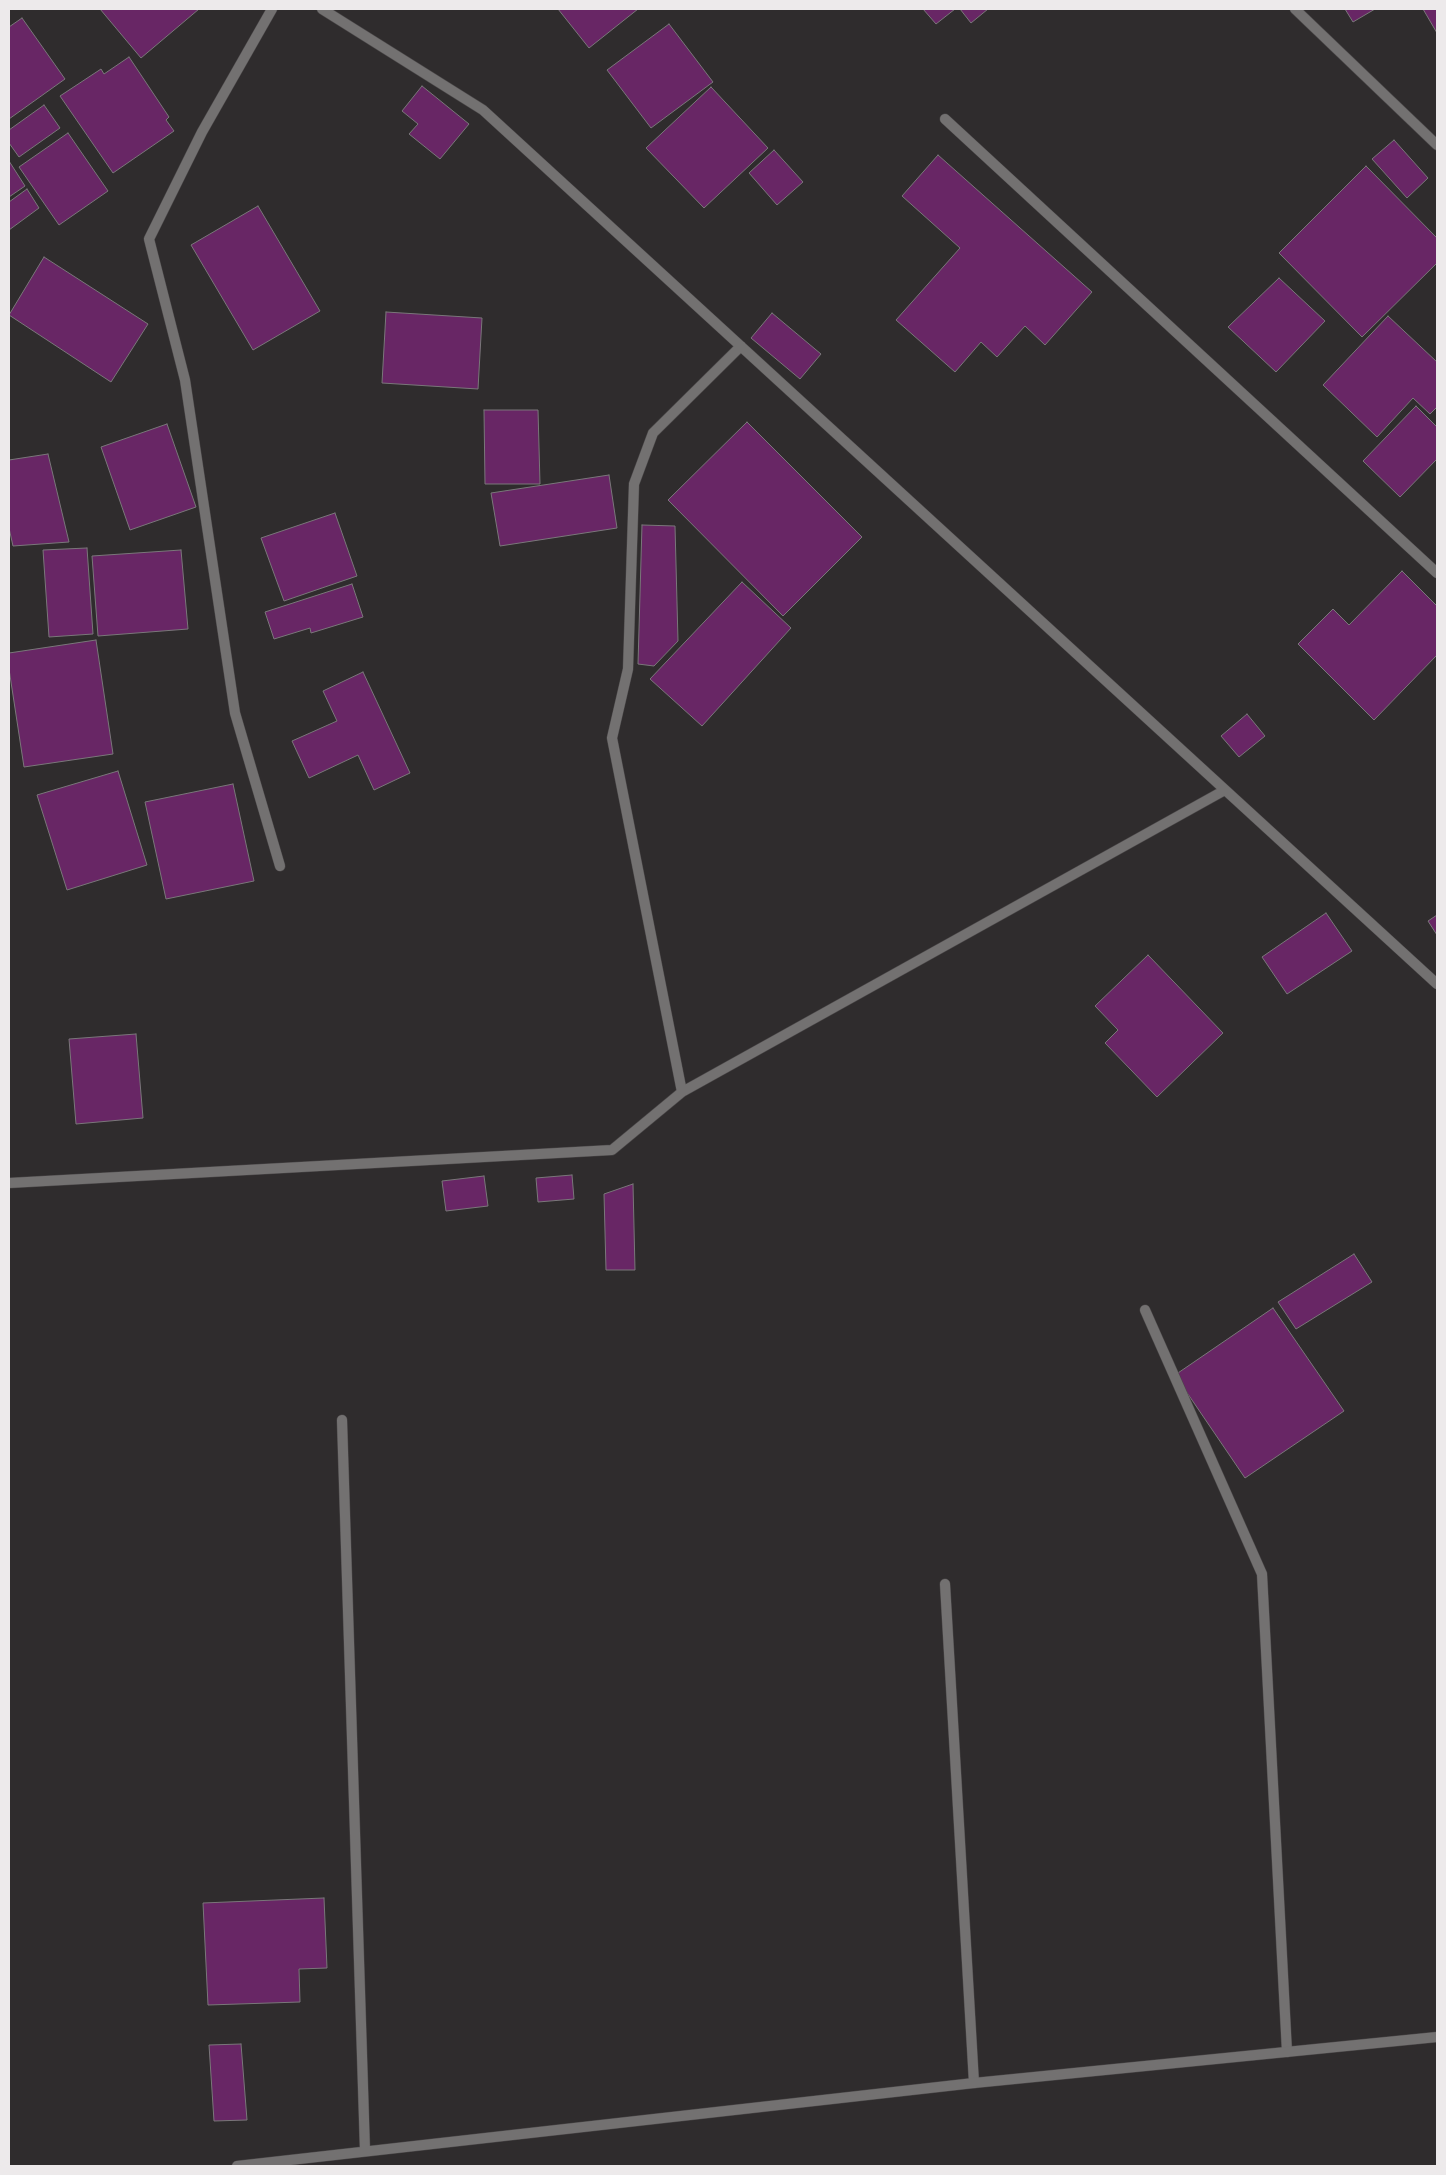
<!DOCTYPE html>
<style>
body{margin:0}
#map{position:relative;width:1446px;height:2175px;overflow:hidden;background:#2f2c2d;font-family:"Golos Text",sans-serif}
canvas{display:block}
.frame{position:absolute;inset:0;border:10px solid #edeaeb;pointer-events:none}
</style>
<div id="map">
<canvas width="1446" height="2175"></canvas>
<div class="frame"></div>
</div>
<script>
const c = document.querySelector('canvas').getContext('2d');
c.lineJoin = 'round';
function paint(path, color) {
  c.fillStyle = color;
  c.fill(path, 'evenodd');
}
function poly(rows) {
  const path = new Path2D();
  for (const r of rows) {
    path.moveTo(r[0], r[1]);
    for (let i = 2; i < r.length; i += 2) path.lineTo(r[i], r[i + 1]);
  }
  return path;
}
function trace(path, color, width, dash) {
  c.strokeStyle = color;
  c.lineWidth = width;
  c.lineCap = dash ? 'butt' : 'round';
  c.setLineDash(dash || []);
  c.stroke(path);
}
const building = poly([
 [100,9,199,9,141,58,100,9],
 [558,9,638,9,589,48,558,9],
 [923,9,955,9,936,24,923,9],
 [960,9,988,9,971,23,960,9],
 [1345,9,1375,9,1353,22,1345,9],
 [1423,9,1437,9,1437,33,1423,9],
 [22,18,65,79,9,119,9,27,22,18],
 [669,24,713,82,651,128,607,70,669,24],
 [129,57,169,117,166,120,174,131,113,173,60,96,101,69,104,74,129,57],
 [422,86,469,124,440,159,409,134,418,124,402,111,422,86],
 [711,87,768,148,704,208,646,148,711,87],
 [44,105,60,128,19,157,9,143,9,130,44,105],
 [68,133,108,191,59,225,19,167,68,133],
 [1394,140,1428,178,1407,198,1372,159,1394,140],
 [774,150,803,182,777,205,749,173,774,150],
 [938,155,1092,292,1045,345,1025,326,997,357,981,342,955,372,896,320,960,248,902,196,938,155],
 [9,161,25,186,9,197,9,161],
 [1366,166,1437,238,1437,263,1362,337,1279,253,1366,166],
 [27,189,39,208,9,230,9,202,27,189],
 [258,206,320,311,253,350,191,245,258,206],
 [44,257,148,324,111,382,9,315,44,257],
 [1279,278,1325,321,1276,372,1228,327,1279,278],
 [386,312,482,318,478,389,382,383,386,312],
 [772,313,821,354,800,379,751,338,772,313],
 [1388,316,1437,362,1437,407,1430,414,1413,398,1377,437,1323,385,1388,316],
 [1416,406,1437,427,1437,459,1400,497,1363,461,1416,406],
 [484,410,538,410,540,484,485,484,484,410],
 [747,422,862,537,783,616,668,500,747,422],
 [167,424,196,507,130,530,101,447,167,424],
 [48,454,69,542,13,546,9,528,9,460,48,454],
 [609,475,617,528,500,546,491,493,609,475],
 [335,513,357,576,284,601,261,538,335,513],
 [642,525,675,526,678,641,654,666,638,664,642,525],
 [87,548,93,634,49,637,43,550,87,548],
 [181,550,188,629,98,636,92,556,181,550],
 [1402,571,1437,606,1437,655,1374,720,1298,644,1333,609,1349,625,1402,571],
 [742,582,791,628,702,726,650,679,742,582],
 [352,584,363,617,311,633,310,628,274,639,265,612,352,584],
 [96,640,113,754,24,767,9,669,9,653,96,640],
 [363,672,410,773,374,790,358,755,309,778,292,741,337,721,323,691,363,672],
 [1247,714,1265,736,1239,757,1221,736,1247,714],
 [118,771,147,865,67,890,37,795,118,771],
 [233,784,254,881,166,899,145,802,233,784],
 [1326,913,1352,951,1287,994,1262,957,1326,913],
 [1437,915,1437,935,1428,921,1437,915],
 [1148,955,1223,1033,1157,1097,1105,1043,1118,1030,1095,1006,1148,955],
 [136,1034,143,1118,76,1124,69,1039,136,1034],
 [572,1175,574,1199,538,1202,536,1178,572,1175],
 [484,1176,488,1206,446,1211,442,1181,484,1176],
 [633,1184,635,1270,606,1270,604,1194,633,1184],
 [1354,1254,1372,1282,1296,1329,1278,1302,1354,1254],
 [1273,1308,1344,1411,1245,1478,1175,1375,1273,1308],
 [324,1898,327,1968,299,1969,300,2002,208,2005,203,1903,324,1898],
 [241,2044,247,2120,214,2121,209,2045,241,2044]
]);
const lane = poly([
 [1145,1310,1262,1574,1287,2052],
 [945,1584,974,2083]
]);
const street = poly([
 [272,9,202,132,149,239,185,380,235,713,280,866],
 [322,9,483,110,1437,984],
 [1295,9,1437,145],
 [945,119,1437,573],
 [682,1092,612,738,628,669,634,484,653,433,741,346],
 [9,1183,612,1150,682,1092,1225,790],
 [342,1420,365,2151],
 [237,2166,974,2083,1437,2037]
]);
paint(building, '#682665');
trace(building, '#7a777a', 1);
trace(lane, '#4a4748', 11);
trace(street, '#4a4748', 11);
trace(lane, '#737171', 10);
trace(street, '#737171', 10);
</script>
